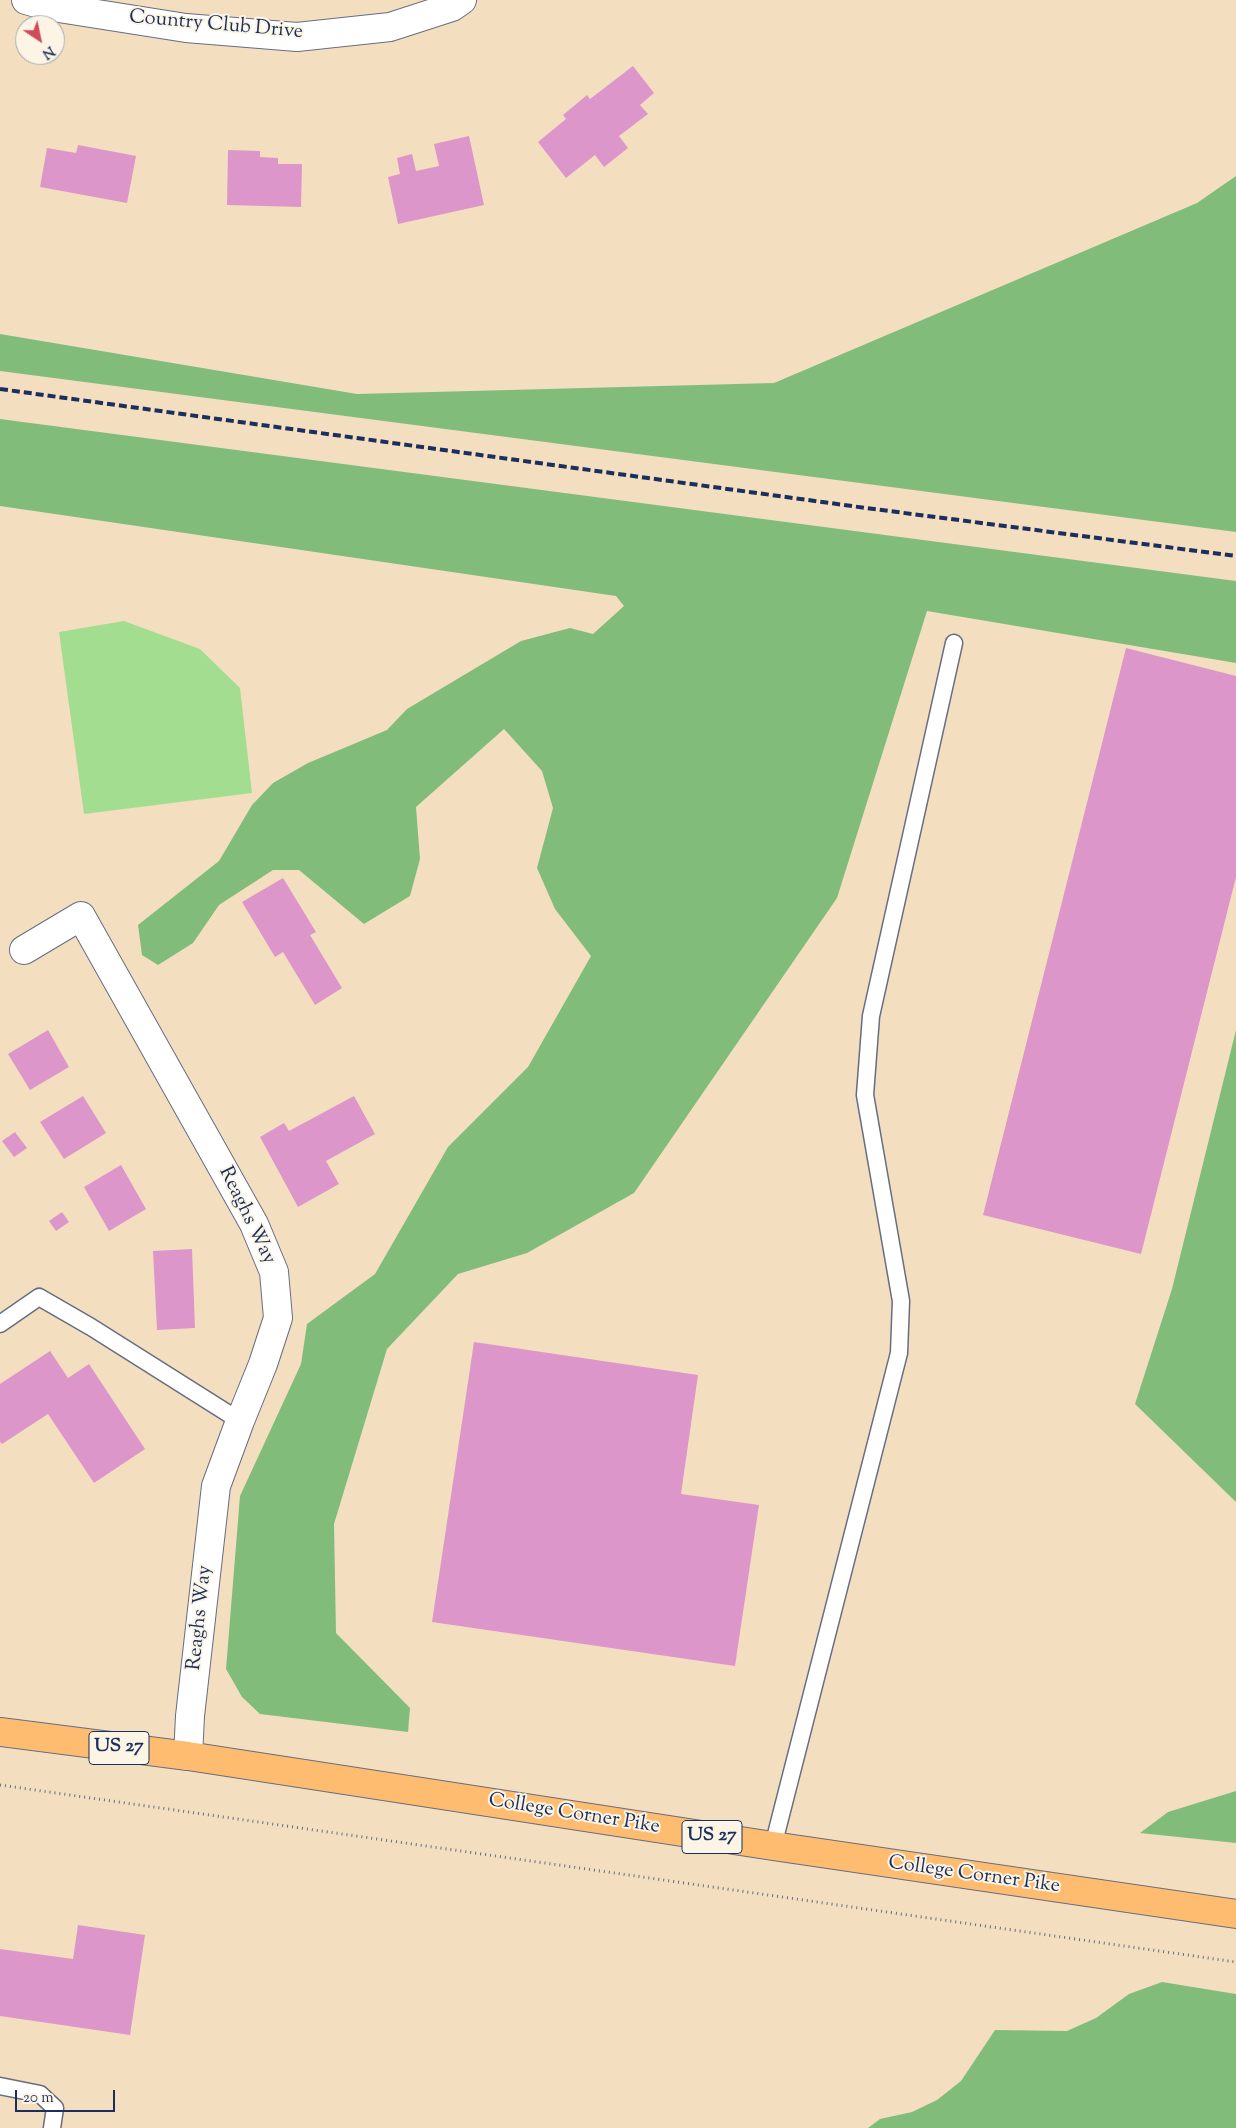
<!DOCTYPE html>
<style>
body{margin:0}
#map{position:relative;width:1236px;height:2128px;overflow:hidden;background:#f3dfc0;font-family:"Sorts Mill Goudy",serif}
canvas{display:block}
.north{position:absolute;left:15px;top:15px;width:50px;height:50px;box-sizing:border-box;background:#fcf5e5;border:1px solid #a2a6af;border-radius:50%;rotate:146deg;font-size:14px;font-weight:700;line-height:20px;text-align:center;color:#1b2f5e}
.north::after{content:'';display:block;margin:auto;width:18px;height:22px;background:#d1495b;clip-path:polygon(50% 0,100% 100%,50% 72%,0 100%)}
.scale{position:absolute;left:15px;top:2090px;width:100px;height:22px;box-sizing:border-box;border:2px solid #1b2f5e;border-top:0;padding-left:6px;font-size:15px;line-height:18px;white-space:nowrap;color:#1b2f5e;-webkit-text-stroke:4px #fcf5e5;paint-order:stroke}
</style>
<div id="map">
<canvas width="1236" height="2128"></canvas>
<div class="north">N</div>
<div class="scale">20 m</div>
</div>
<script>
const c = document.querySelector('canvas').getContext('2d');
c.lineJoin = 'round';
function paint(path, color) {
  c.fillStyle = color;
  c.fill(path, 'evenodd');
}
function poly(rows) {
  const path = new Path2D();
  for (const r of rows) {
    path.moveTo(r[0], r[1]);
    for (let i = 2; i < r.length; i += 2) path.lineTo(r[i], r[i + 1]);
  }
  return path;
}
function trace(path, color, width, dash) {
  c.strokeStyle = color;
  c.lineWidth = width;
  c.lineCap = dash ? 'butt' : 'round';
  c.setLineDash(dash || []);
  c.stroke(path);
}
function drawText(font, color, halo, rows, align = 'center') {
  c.font = font + ' "Sorts Mill Goudy",serif';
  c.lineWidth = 4;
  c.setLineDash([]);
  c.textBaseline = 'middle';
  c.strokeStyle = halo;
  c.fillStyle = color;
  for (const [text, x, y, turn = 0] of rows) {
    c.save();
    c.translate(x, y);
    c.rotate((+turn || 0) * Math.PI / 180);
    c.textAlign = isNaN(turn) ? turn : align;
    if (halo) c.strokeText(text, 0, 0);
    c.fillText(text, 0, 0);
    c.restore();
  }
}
const green = poly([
 [124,621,200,649,240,688,252,793,84,814,59,632]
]);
const forest = poly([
 [1236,176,1236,532,0,371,0,334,357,394,774,383,1197,203],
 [0,419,1236,581,1236,663,927,611,837,898,634,1193,527,1253,458,1274,387,1349,334,1524,336,1633,410,1708,408,1732,260,1714,242,1697,226,1669,240,1496,301,1364,307,1324,375,1274,448,1147,528,1067,591,956,555,909,537,868,553,808,542,771,504,729,416,807,420,859,410,896,364,924,299,870,273,870,219,905,193,943,158,965,142,955,138,925,219,861,252,805,273,783,308,763,387,730,407,709,521,641,570,628,593,634,624,606,616,596,0,506],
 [1236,1030,1236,1502,1135,1404,1172,1289],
 [1236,1791,1236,1843,1140,1833,1168,1812],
 [1162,1982,1236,1994,1236,2128,868,2128,880,2119,912,2112,937,2100,961,2081,995,2030,1067,2031,1096,2018,1129,1994]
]);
const building = poly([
 [633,66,654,93,640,105,648,114,619,136,628,148,604,167,595,155,566,178,538,142,566,119,563,115,587,95,590,99],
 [469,136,484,205,398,224,388,177,400,174,397,158,412,154,416,171,439,166,434,144],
 [78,145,136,156,127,203,40,187,47,148,76,153],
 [228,150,260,151,260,157,278,158,278,164,302,164,301,207,227,205],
 [1126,648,1236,676,1236,877,1141,1254,983,1215],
 [283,878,316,932,310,935,342,988,315,1005,283,952,275,957,242,902],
 [48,1030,69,1067,30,1090,8,1054],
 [83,1096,106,1133,64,1159,40,1122],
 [354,1096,375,1134,326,1161,339,1184,298,1207,260,1137,284,1123,289,1131],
 [15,1132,27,1148,14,1157,2,1141],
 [121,1165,146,1209,109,1231,84,1187],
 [62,1212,69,1222,56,1231,49,1221],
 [192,1249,195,1328,157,1330,153,1251],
 [474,1342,698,1375,681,1494,759,1505,735,1666,432,1622],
 [50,1351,68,1378,89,1364,145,1449,94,1483,48,1414,2,1444,0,1442,0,1384],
 [78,1925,145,1935,130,2035,0,2016,0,1949,73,1959]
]);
const path = poly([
 [0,1785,1236,1962]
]);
const lane = poly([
 [0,1324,39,1297,91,1327,240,1421],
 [773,1846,899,1353,901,1301,865,1095,871,1016,954,643],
 [0,2086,40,2094,55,2108,52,2128]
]);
const street = poly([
 [26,0,46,6,186,28,297,37,390,27,452,7,462,0],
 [24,950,81,916,254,1224,274,1272,278,1318,263,1364,240,1421,216,1486,190,1716,188,1756]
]);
const highway = poly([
 [0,1732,188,1756,773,1846,1236,1914]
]);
const rail = poly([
 [0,389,866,508,1236,556]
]);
const shields = [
 [119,1748,60],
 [712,1837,60]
];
const shieldNames = [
 ["US 27",119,1748],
 ["US 27",712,1837]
];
const streetNames = [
 ["Country Club Drive",216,26,5],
 ["Reaghs Way",246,1216,64],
 ["Reaghs Way",201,1618,-84],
 ["College Corner Pike",574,1815,9],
 ["College Corner Pike",974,1876,8]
];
paint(green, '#a3dd90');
paint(forest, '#82bc7a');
paint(building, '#dd96c9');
trace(lane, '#676d80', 19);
trace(street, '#676d80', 30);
trace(highway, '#676d80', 30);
trace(path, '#676d80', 3, [1, 4]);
trace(lane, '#fff', 16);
trace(street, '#fff', 28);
trace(highway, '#fdbc6f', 28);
trace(rail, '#1b2f5e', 4, [8, 4]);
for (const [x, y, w] of shields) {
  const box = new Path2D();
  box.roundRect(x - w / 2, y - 16.5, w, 33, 4);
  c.fillStyle = '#fcf5e5';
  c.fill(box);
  trace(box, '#1b2f5e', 1);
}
drawText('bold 19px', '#1b2f5e', null, shieldNames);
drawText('20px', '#1b2f5e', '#fcf5e5', streetNames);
</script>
